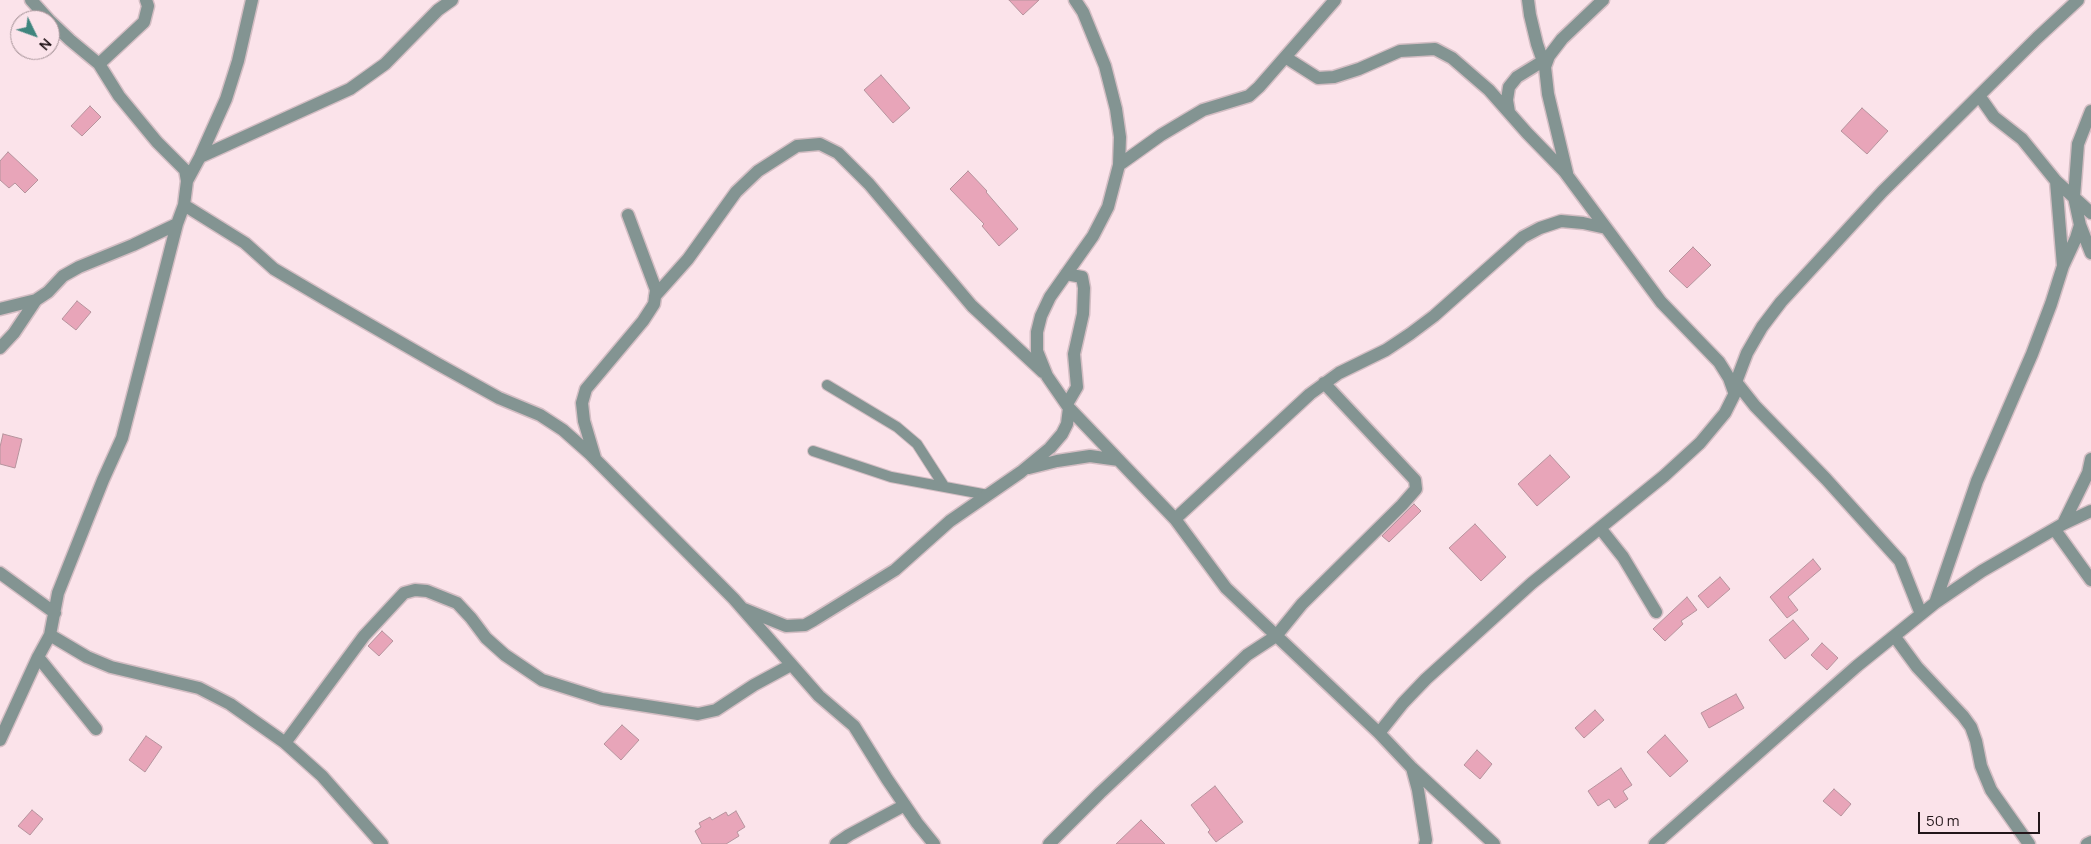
<!DOCTYPE html>
<style>
body{margin:0}
#map{position:relative;width:2091px;height:844px;overflow:hidden;background:#fbe3ea;font-family:Manrope,sans-serif}
canvas{display:block}
.north{position:absolute;left:10px;top:10px;width:50px;height:50px;box-sizing:border-box;background:#fbe3ea;border:1px solid #a49196;border-radius:50%;rotate:132deg;font-size:14px;font-weight:700;line-height:20px;text-align:center;color:#221519}
.north::after{content:'';display:block;margin:auto;width:18px;height:22px;background:#3f857e;clip-path:polygon(50% 0,100% 100%,50% 72%,0 100%)}
.scale{position:absolute;left:1918px;top:812px;width:122px;height:22px;box-sizing:border-box;border:2px solid #221519;border-top:0;padding-left:6px;font-size:15px;line-height:18px;white-space:nowrap;color:#221519;-webkit-text-stroke:4px #fbe3ea;paint-order:stroke}
</style>
<div id="map">
<canvas width="2091" height="844"></canvas>
<div class="north">N</div>
<div class="scale">50 m</div>
</div>
<script>
const c = document.querySelector('canvas').getContext('2d');
c.lineJoin = 'round';
function paint(path, color) {
  c.fillStyle = color;
  c.fill(path, 'evenodd');
}
function poly(rows) {
  const path = new Path2D();
  for (const r of rows) {
    path.moveTo(r[0], r[1]);
    for (let i = 2; i < r.length; i += 2) path.lineTo(r[i], r[i + 1]);
  }
  return path;
}
function trace(path, color, width, dash) {
  c.strokeStyle = color;
  c.lineWidth = width;
  c.lineCap = dash ? 'butt' : 'round';
  c.setLineDash(dash || []);
  c.stroke(path);
}
const building = poly([
 [1009,0,1039,0,1023,15,1009,0],
 [881,75,910,108,893,123,864,90,881,75],
 [90,106,101,117,82,136,71,126,90,106],
 [1862,108,1888,131,1867,154,1841,131,1862,108],
 [8,152,38,180,25,193,15,183,9,188,0,180,0,161,8,152],
 [968,171,987,191,986,192,1018,229,999,246,982,226,984,224,950,189,968,171],
 [1693,247,1711,265,1687,288,1669,271,1693,247],
 [77,301,91,312,76,330,62,319,77,301],
 [3,434,22,439,15,468,0,464,0,447,3,434],
 [1550,455,1570,477,1537,506,1518,484,1550,455],
 [1414,504,1421,511,1389,542,1382,536,1414,504],
 [1475,524,1506,557,1481,581,1449,548,1475,524],
 [1813,559,1821,569,1788,597,1798,610,1787,618,1770,597,1813,559],
 [1720,577,1730,589,1708,608,1698,596,1720,577],
 [1687,597,1697,610,1681,621,1683,624,1665,641,1653,629,1687,597],
 [1793,620,1809,639,1785,659,1769,640,1793,620],
 [382,631,393,641,379,656,368,646,382,631],
 [1822,643,1838,658,1827,670,1811,655,1822,643],
 [1736,694,1744,708,1709,728,1701,713,1736,694],
 [1595,710,1604,720,1584,738,1575,728,1595,710],
 [622,725,639,740,621,760,604,744,622,725],
 [1665,735,1688,761,1670,777,1647,752,1665,735],
 [146,736,162,747,145,772,129,760,146,736],
 [1477,750,1492,764,1480,779,1464,765,1477,750],
 [1621,768,1632,785,1623,791,1628,799,1615,808,1609,799,1598,806,1588,791,1621,768],
 [1215,786,1243,822,1216,842,1208,832,1210,830,1191,805,1215,786],
 [1834,789,1851,804,1841,816,1823,801,1834,789],
 [32,810,43,819,30,835,18,826,32,810],
 [736,811,745,827,737,832,739,836,726,844,702,844,695,831,701,827,699,823,710,817,712,820,726,812,728,816,736,811],
 [1141,820,1165,844,1116,844,1141,820]
]);
const service = poly([
 [827,385,897,427,917,444,944,486],
 [813,451,891,477,988,495]
]);
const minor = poly([
 [31,0,49,20],
 [1075,0,1083,12,1105,66,1116,109,1120,137,1119,165,1108,207,1093,236,1050,297,1041,316,1037,332,1037,351,1047,376,1069,408,1175,519,1226,588,1379,733,1412,768,1494,844],
 [1528,0,1530,15,1537,44,1545,67],
 [1285,57,1318,78,1334,77,1359,69,1400,51,1435,49,1452,58,1489,90,1527,133,1564,171,1661,302,1719,362,1729,378,1734,392],
 [99,64,144,22,148,6,146,0],
 [1980,97,1994,117,2022,139,2056,181,2091,213],
 [1509,112,1507,100,1509,87,1517,77,1543,61],
 [200,157,350,89,385,64,438,10,452,0],
 [1119,165,1161,135,1203,110,1249,96,1259,87,1335,0],
 [1567,173,1548,94,1545,67,1549,56,1562,39,1603,0],
 [187,181,200,157,226,99,238,61,252,0],
 [2056,181,2063,266],
 [184,205,245,243,274,269,325,299,436,363,499,398,540,415,563,430,590,454,734,599,819,696,854,726,887,779,917,823,934,844],
 [2080,225,2091,253],
 [1066,274,1082,277,1084,288,1083,314,1074,354,1077,387,1067,404],
 [655,296,688,259,736,192,758,171,797,146,820,144,838,153,869,184,972,306,1043,372],
 [0,309,36,300,48,292,63,276,79,267,133,245,177,224],
 [0,348,14,333,36,300],
 [1736,382,1755,406,1826,479,1900,561,1921,614],
 [595,458,584,421,582,403,586,389,643,321,654,304,656,290,628,215],
 [1029,468,1057,461,1090,456,1119,460],
 [1175,519,1310,394,1339,373,1386,350,1410,334,1434,316,1523,237,1540,228,1561,221,1583,223,1606,228],
 [2063,524,2088,473,2091,459],
 [1600,528,1623,557,1656,612],
 [2055,530,2091,580],
 [0,573,55,613],
 [1935,603,1977,481,2032,354,2051,304,2063,266,2076,238,2080,225,2074,197,2078,144,2091,111],
 [744,609,786,626,805,625,814,620,895,570,950,521,1021,472,1050,448,1062,434,1067,424,1069,408],
 [50,635,87,657,111,667,199,688,230,704,284,742,322,776,382,844],
 [1895,637,1917,667,1963,716,1971,727,1976,741,1981,766,1991,790,2029,844],
 [38,657,96,729],
 [1379,733,1403,703,1426,679,1532,583,1664,476,1700,443,1725,413,1735,393,1736,382,1747,353,1762,327,1781,302,1882,192,2037,38,2078,0],
 [0,740,38,657,50,635,58,593,103,480,122,438,177,224,184,205,187,181,185,170,157,142,119,96,99,64,70,40,50,21],
 [285,743,364,636,404,593,415,590,427,591,457,603,471,618,486,638,505,655,542,680,602,699,698,714,716,710,754,685,791,665],
 [1412,768,1418,790,1426,840,1425,844],
 [836,844,849,835,905,805],
 [1049,844,1100,793,1247,655,1276,636,1302,604,1402,505,1416,489,1415,480,1324,383],
 [1655,844,1857,666,1935,603,1982,571,2063,524,2091,511],
 [2087,844,2091,842]
]);
paint(building, '#e8a5b9');
trace(building, '#b6939d', 1);
trace(service, '#d4bec4', 12);
trace(minor, '#d4bec4', 15);
trace(service, '#839492', 10);
trace(minor, '#839492', 12);
</script>
